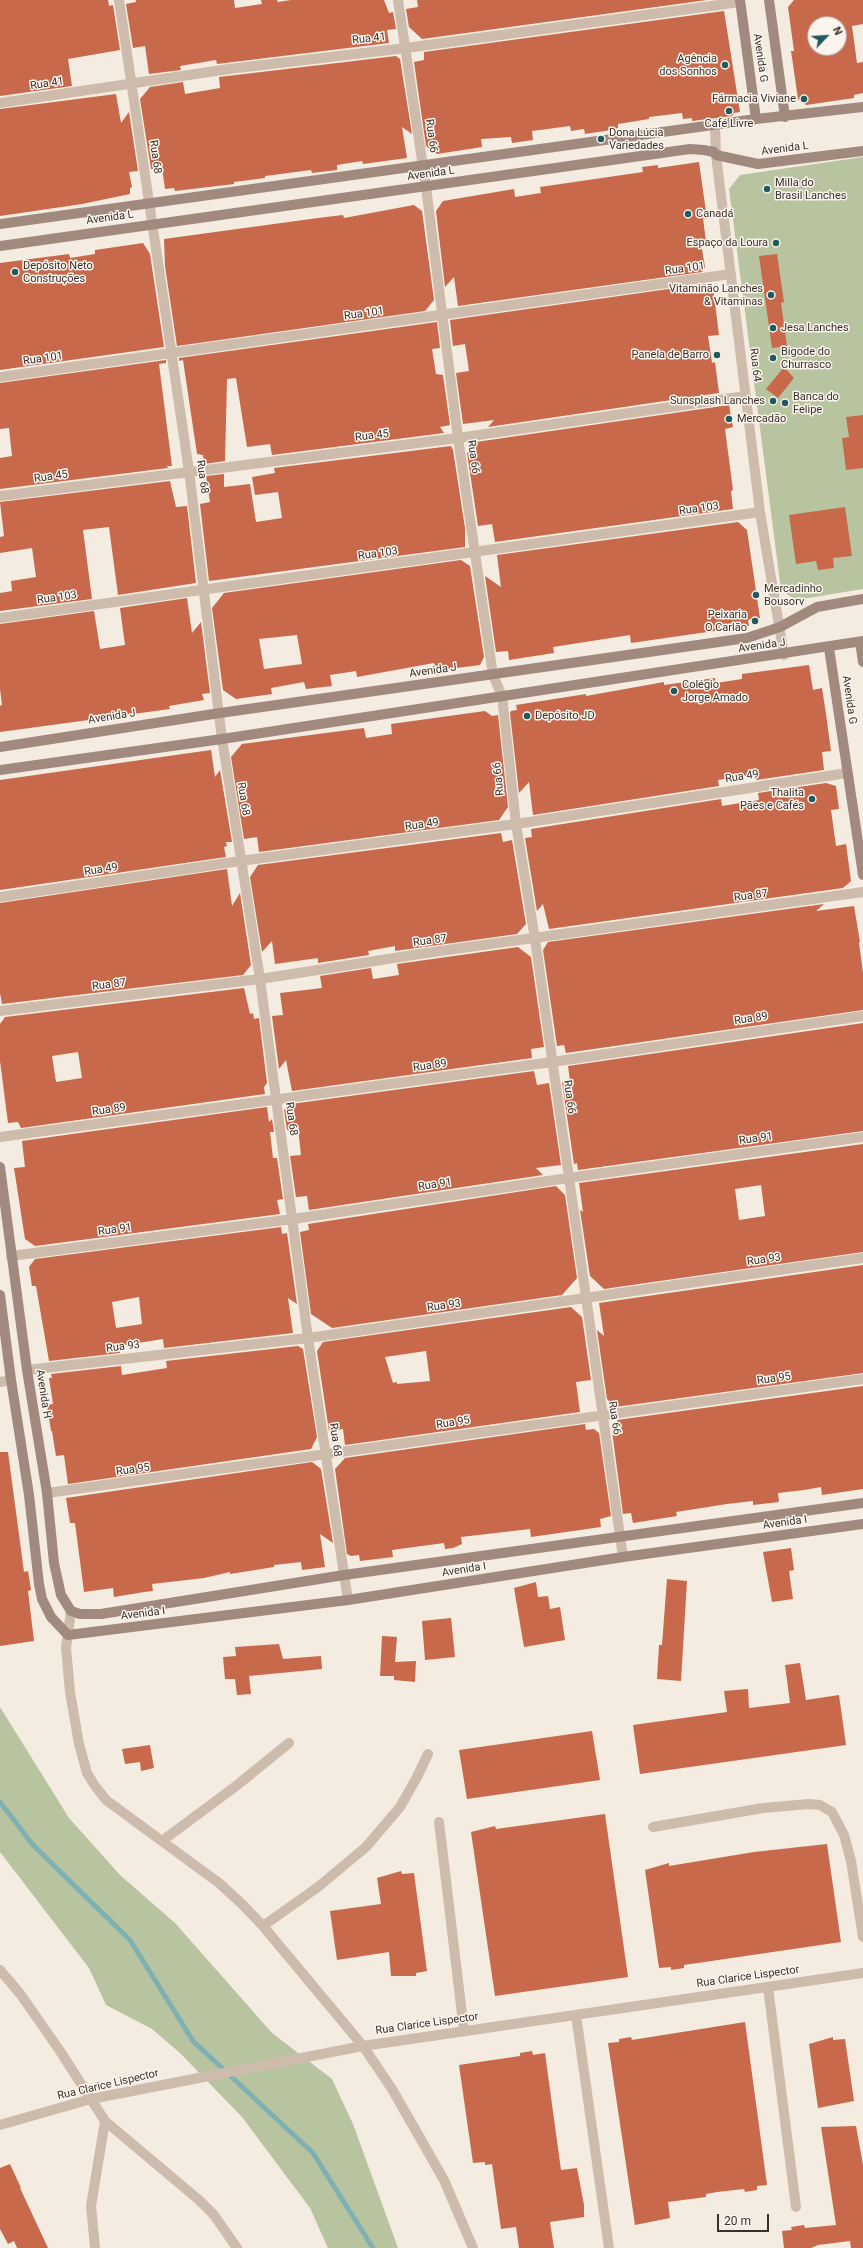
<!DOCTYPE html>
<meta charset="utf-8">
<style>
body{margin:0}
#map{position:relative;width:863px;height:2248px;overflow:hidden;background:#f4ebe1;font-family:Roboto,sans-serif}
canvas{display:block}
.north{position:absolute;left:807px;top:16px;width:40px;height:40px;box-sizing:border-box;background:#fbf5ee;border:1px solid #aea6a0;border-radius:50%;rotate:65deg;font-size:11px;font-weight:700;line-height:16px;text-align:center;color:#3b302b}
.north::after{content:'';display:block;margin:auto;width:14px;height:18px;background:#1f5a5e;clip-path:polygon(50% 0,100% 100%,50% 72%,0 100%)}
.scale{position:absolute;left:717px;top:2214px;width:52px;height:18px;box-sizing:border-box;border:2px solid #3b302b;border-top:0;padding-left:5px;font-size:12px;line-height:14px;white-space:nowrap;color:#3b302b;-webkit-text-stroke:3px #fbf5ee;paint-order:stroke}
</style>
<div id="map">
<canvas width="863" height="2248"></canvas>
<div class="north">N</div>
<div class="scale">20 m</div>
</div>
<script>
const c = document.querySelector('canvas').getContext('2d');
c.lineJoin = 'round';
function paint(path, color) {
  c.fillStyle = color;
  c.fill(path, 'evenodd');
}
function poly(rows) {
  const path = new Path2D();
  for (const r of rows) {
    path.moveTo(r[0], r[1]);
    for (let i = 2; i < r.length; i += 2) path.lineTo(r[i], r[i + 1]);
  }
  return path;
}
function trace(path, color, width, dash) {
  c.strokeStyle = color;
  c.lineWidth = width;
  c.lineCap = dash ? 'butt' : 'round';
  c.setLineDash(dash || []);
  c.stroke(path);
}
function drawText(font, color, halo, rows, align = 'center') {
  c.font = font + ' Roboto,sans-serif';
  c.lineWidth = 3;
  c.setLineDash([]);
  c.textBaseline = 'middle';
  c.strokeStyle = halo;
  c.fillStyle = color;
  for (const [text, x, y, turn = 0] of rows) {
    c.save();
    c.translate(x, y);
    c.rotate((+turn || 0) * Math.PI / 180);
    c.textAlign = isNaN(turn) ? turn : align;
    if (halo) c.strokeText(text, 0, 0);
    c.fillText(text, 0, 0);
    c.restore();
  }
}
const green = poly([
 [863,157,863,589,796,600,781,590,729,189,740,175],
 [0,1707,69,1818,120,1875,175,1923,272,2033,332,2079,353,2124,398,2248,328,2248,310,2208,242,2117,180,2053,152,2029,106,2005,89,1968,0,1852]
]);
const stream = poly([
 [0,1802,33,1845,130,1940,193,2041,313,2153,373,2248]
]);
const building = poly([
 [0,0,108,0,109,6,113,5,120,50,68,59,72,86,0,96],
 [136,0,234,0,235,8,262,4,261,0,277,0,278,2,291,0,384,0,389,13,393,12,396,29,387,30,389,43,217,64,216,60,180,66,181,70,149,74,145,46,133,48,126,4,136,2],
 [417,0,707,0,422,39,409,27,406,9,418,7],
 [794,0,863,0,863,24,852,26,857,63,863,62,863,93,854,95,854,98,806,105,798,99,791,51,794,51,788,7],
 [815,24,839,24,839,48,815,48],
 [724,11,740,112,734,113,732,116,692,121,692,118,683,119,682,113,649,117,649,119,618,124,618,128,611,130,585,134,584,129,571,131,570,126,532,131,533,140,512,143,511,137,481,139,482,147,437,154,426,146,414,62,424,60,424,52],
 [396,56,400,59,412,134,402,127,407,158,363,164,362,161,337,165,337,170,312,173,311,170,265,176,265,178,234,182,234,184,175,191,174,188,165,189,162,168,151,169,140,99,150,87,183,82,185,94,220,88,219,77],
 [116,94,121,123,129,112,138,171,129,172,132,187,130,188,130,194,82,204,0,216,0,109],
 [699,162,707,219,703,218,706,242,701,243,705,267,702,272,458,306,454,277,445,287,436,211,443,201,514,189,515,197,541,193,540,187,643,172,642,167,658,165,658,168],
 [414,205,422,211,434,300,425,311,177,346,165,266,164,239,318,218,343,215,344,218],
 [143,243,150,254,164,347,0,370,0,263,69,254,70,258,95,254,95,250],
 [777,254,784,302,781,303,787,346,772,348,759,256],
 [704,284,713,287,719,335,708,336,712,363,715,362,719,393,488,427,494,420,463,424,456,373,469,371,465,344,453,346,450,320],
 [437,322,440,348,432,349,436,374,443,375,450,425,440,427,444,433,272,455,270,444,247,447,236,378,227,379,225,461,204,464,203,455,197,454,183,360,179,361,179,358],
 [166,360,166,363,159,364,172,466,167,466,168,468,0,489,0,458,12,456,9,428,0,429,0,383],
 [784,367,794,378,778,398,766,389],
 [729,405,733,427,725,429,733,490,731,491,733,509,495,542,492,524,478,526,467,453,476,442],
 [863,415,863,468,846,470,842,438,849,437,846,417],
 [451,446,453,450,465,528,465,547,209,581,200,504,210,502,206,476,224,474,224,487,250,484,256,522,282,518,278,492,255,495,252,477,275,473,274,468],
 [170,481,176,507,187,506,196,583,118,595,109,527,83,530,92,599,0,611,0,593,12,591,11,581,36,577,32,548,0,553,0,537,4,536,0,502],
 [845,507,852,556,833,558,834,568,818,570,816,561,796,564,789,515],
 [738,522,747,530,760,618,748,620,749,626,631,643,630,635,553,647,554,653,509,660,508,651,496,652,485,576,501,587,497,555],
 [461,560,470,566,484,657,480,665,449,669,449,672,435,675,434,663,357,677,356,671,330,675,332,686,306,689,304,682,271,688,272,694,236,699,223,690,212,608,224,593],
 [297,635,302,664,264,669,259,639],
 [187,598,192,633,201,622,210,693,202,694,204,700,169,706,170,709,0,732,0,706,2,705,0,689,0,624,94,611,100,649,125,645,120,608],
 [809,665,813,690,822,688,826,714,831,751,822,752,824,770,756,780,755,774,718,780,719,786,533,815,529,782,519,793,510,713,511,711,517,710,516,705,586,694,586,696,664,682,664,685,715,678,716,683,742,679,742,674],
 [485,711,492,716,498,715,508,807,499,820,259,852,257,837,244,839,231,757,242,744,364,728,366,738,392,734,391,724],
 [211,750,215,777,220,770,232,842,226,842,227,846,224,847,226,857,0,890,0,780],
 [826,783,836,786,839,809,831,810,836,846,846,844,851,881,843,888,549,929,543,904,537,911,525,838,532,837,531,829,721,799,722,806,759,800,758,793],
 [501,833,503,842,512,840,526,924,517,934,395,951,395,946,368,951,369,955,318,963,318,958,275,964,272,941,262,952,250,877,258,865],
 [227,869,232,906,240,893,251,965,243,975,2,1004,0,993,0,903],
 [824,904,816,911,854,906,860,942,859,943,863,973,863,1010,566,1053,564,1045,557,1046,543,950,548,942],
 [518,947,531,957,544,1047,531,1049,532,1058,292,1091,286,1060,279,1069,272,1016,283,1015,280,993,322,988,320,976,371,968,373,979,399,975,397,964],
 [244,988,250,1014,253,1013,254,1019,259,1018,267,1083,264,1087,265,1094,21,1128,18,1122,8,1123,0,1061,0,1024,5,1017],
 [78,1052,82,1078,56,1082,52,1056],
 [863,1023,863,1131,578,1170,577,1163,574,1164,562,1082,570,1081,568,1066],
 [534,1071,537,1085,549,1083,561,1165,536,1168,543,1175,309,1210,307,1196,296,1197,290,1156,301,1155,298,1128,287,1130,284,1110,291,1104],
 [267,1107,269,1122,272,1119,274,1132,270,1132,273,1158,277,1158,283,1199,277,1200,280,1214,35,1246,25,1239,14,1168,25,1167,22,1141],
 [863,1144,863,1252,604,1289,590,1276,580,1210,583,1212,579,1183],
 [761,1185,765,1216,739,1220,735,1189],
 [556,1186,565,1195,577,1278,562,1295,332,1328,311,1314,300,1232,309,1230,308,1224],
 [281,1227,282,1234,287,1233,297,1304,288,1298,293,1333,164,1348,163,1339,119,1346,120,1353,49,1361,36,1286,32,1286,29,1267,35,1259],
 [139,1297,142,1324,116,1328,112,1302],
 [863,1265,863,1373,615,1407,607,1399,597,1330,604,1336,599,1303],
 [571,1307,582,1317,591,1380,576,1382,580,1412,345,1445,343,1429,329,1431,317,1351,323,1342],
 [426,1351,430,1381,397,1384,397,1382,393,1383,385,1357],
 [298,1346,303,1349,317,1437,311,1449,68,1484,64,1455,56,1456,52,1431,51,1431,47,1405,53,1404,49,1378,52,1378,51,1374,121,1366,122,1375,167,1368,166,1361],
 [863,1386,863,1489,822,1495,821,1487,804,1490,778,1493,779,1502,753,1505,753,1501,727,1504,676,1512,677,1516,633,1523,631,1513,623,1514,612,1431,619,1430,617,1420],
 [585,1424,586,1430,594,1429,599,1433,611,1516,600,1519,601,1527,531,1537,530,1529,461,1537,462,1544,453,1548,445,1549,444,1543,392,1550,393,1557,360,1561,359,1555,351,1556,347,1554,335,1469,345,1458],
 [0,1452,8,1452,24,1572,28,1571,31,1590,28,1591,34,1641,0,1646],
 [312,1462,321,1469,333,1543,320,1534,325,1567,302,1570,301,1562,274,1565,274,1567,230,1574,230,1572,204,1578,152,1584,153,1591,144,1592,114,1597,113,1588,84,1592,75,1523,70,1523,66,1498],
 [791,1548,794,1570,789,1571,793,1599,772,1602,763,1552],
 [667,1579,687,1581,681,1681,657,1679,659,1645,662,1645],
 [536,1582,538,1597,548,1596,550,1609,560,1607,565,1640,524,1647,514,1588],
 [451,1618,455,1657,425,1660,422,1621],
 [382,1636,397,1637,395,1662,416,1661,415,1682,394,1680,394,1676,380,1676],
 [279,1644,283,1659,321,1656,322,1669,249,1676,251,1694,237,1695,235,1679,225,1679,223,1657,236,1656,235,1647],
 [800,1663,806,1700,839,1695,846,1745,640,1774,633,1725,727,1712,724,1691,748,1689,749,1708,790,1703,785,1665],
 [592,1731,600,1780,467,1799,459,1750],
 [150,1745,154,1768,141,1771,140,1762,125,1764,122,1749],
 [605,1814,628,1977,495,1996,471,1832,495,1826,496,1829],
 [827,1844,841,1942,684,1965,684,1968,671,1970,671,1967,659,1968,645,1870,669,1863,669,1866,754,1852],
 [401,1871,402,1874,414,1873,427,1971,416,1973,416,1976,391,1976,389,1952,337,1960,330,1911,381,1904,377,1878],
 [745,2022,767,2185,757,2186,757,2190,745,2192,744,2189,717,2192,706,2194,706,2197,668,2202,670,2218,635,2225,608,2043,619,2042,619,2039,631,2037,632,2040],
 [833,2037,833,2040,845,2039,854,2101,818,2108,809,2044],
 [532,2051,533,2055,545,2053,561,2170,577,2168,584,2205,584,2217,550,2222,554,2248,519,2248,516,2227,501,2229,492,2164,485,2165,485,2162,473,2163,459,2065,520,2056,520,2053],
 [856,2126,863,2165,863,2248,851,2248,850,2241,818,2245,811,2248,784,2248,782,2231,792,2230,791,2227,804,2225,805,2228,836,2225,821,2127],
 [10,2164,21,2188,20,2188,48,2248,17,2248,14,2241,8,2244,0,2229,0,2168]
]);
const street = poly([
 [119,0,189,471,222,739,260,979,308,1338,348,1600],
 [398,0,426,187,458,438,493,675,502,696,516,824,535,939,623,1557],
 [0,103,229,69,406,48,740,2],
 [715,126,716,155,760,512,784,655],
 [0,377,731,274],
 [0,496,458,438,746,396],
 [0,618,760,512],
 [0,897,240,861,516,824,847,773],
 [0,1011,260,979,426,953,863,892],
 [0,1137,552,1062,863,1016],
 [11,1256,293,1219,568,1178,863,1137],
 [27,1370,308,1338,863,1258],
 [0,1382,11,1380],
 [47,1493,863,1379],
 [71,1611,66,1648,70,1692,79,1744,87,1773,95,1786,106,1800,219,1883,242,1904,263,1926,363,2046,392,2089,444,2180,473,2248],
 [439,1822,464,2031],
 [653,1827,763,1808,809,1804,820,1805,832,1812,844,1835,851,1861,863,1937],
 [162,1841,236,1786,289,1743],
 [263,1926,318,1887,366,1847,400,1807,417,1777,428,1754],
 [0,1970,21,1995,60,2051,105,2121,199,2200,214,2215,237,2248],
 [768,1987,796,2207],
 [576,2015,609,2248],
 [0,2125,91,2099,363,2046,863,1973],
 [95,2248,91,2206,105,2121]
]);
const secondary = poly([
 [740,0,756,119],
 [769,0,785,117],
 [0,224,756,119,863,107],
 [0,246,690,149,704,150,714,152,716,155,758,164,863,151],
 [860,642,863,662],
 [829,648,863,875],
 [0,747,220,713,747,638,780,627,817,607,863,599],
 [0,770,222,739,863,641],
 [0,1167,27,1370,47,1493,54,1563,61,1595,71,1611,80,1614,101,1614,344,1575,863,1503],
 [0,1295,11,1380,29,1495,39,1584,42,1599,51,1617,68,1635,348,1600,623,1557,863,1524]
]);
const markers = [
 [725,65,4,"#1f5a5e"],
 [804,99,4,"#1f5a5e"],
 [729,111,4,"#1f5a5e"],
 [601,139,4,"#1f5a5e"],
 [767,189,4,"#1f5a5e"],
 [688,214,4,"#1f5a5e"],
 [776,243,4,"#1f5a5e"],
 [15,272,4,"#1f5a5e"],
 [771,295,4,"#1f5a5e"],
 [773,328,4,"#1f5a5e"],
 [717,355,4,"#1f5a5e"],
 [773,358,4,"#1f5a5e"],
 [773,401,4,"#1f5a5e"],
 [785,403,4,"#1f5a5e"],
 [729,419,4,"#1f5a5e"],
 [756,595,4,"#1f5a5e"],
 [755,621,4,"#1f5a5e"],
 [674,691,4,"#1f5a5e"],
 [527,716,4,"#1f5a5e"],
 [812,799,4,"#1f5a5e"]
];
const streetNames = [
 ["Rua 41",369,39,-6],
 ["Avenida G",760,58,82],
 ["Rua 41",47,84,-9],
 ["Rua 66",431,136,82],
 ["Avenida L",785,149,-7],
 ["Rua 68",155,157,82],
 ["Avenida L",431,174,-8],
 ["Avenida L",110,218,-8],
 ["Rua 101",685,269,-8],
 ["Rua 101",364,314,-8],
 ["Rua 101",43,359,-8],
 ["Rua 64",755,365,83],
 ["Rua 45",372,436,-7],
 ["Rua 66",473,457,82],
 ["Rua 45",51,477,-8],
 ["Rua 68",202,477,82],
 ["Rua 103",699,509,-8],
 ["Rua 103",378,554,-8],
 ["Rua 103",57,598,-8],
 ["Avenida J",762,646,-8],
 ["Avenida J",433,671,-8],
 ["Avenida G",849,700,82],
 ["Avenida J",112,717,-9],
 ["Rua 49",742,777,-9],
 ["Rua 66",499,779,-96],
 ["Rua 68",243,799,81],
 ["Rua 49",422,825,-8],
 ["Rua 49",101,870,-9],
 ["Rua 87",751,896,-8],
 ["Rua 87",430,941,-8],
 ["Rua 87",109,985,-7],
 ["Rua 89",751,1019,-9],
 ["Rua 89",430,1066,-8],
 ["Rua 66",569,1097,82],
 ["Rua 89",109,1110,-8],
 ["Rua 68",291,1119,82],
 ["Rua 91",756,1139,-8],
 ["Rua 91",435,1185,-9],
 ["Rua 91",115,1230,-8],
 ["Rua 93",764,1260,-8],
 ["Rua 93",444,1306,-8],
 ["Rua 93",123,1347,-7],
 ["Rua 95",774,1379,-8],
 ["Avenida H",43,1394,81],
 ["Rua 66",614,1418,81],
 ["Rua 95",453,1423,-9],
 ["Rua 68",335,1440,82],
 ["Rua 95",133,1470,-8],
 ["Avenida I",785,1523,-8],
 ["Avenida I",464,1570,-9],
 ["Avenida I",143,1614,-7],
 ["Rua Clarice Lispector",748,1977,-8],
 ["Rua Clarice Lispector",427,2024,-8],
 ["Rua Clarice Lispector",108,2085,-13]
];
const poiNames = [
 ["Agência",717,59,"right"],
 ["dos Sonhos",717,72,"right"],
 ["Fármacia Viviane",796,99,"right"],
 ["Café Livre",729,124,"center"],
 ["Dona Lúcia",609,133],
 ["Variedades",609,146],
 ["Milla do",775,183],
 ["Brasil Lanches",775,196],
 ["Canadá",696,214],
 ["Espaço da Loura",768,243,"right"],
 ["Depósito Neto",23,266],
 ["Construções",23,279],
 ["Vitaminão Lanches",763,289,"right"],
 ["& Vitaminas",763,302,"right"],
 ["Jesa Lanches",781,328],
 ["Bigode do",781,352],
 ["Churrasco",781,365],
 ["Panela de Barro",709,355,"right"],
 ["Banca do",793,397],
 ["Felipe",793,410],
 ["Sunsplash Lanches",765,401,"right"],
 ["Mercadão",737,419],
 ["Mercadinho",764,589],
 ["Bousorv",764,602],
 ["Peixaria",747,615,"right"],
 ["O Carlão",747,628,"right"],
 ["Colégio",682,685],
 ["Jorge Amado",682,698],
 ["Depósito JD",535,716],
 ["Thalita",804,793,"right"],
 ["Pães e Cafés",804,806,"right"]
];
paint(green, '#b8c4a0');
trace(stream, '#7fb0b2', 5);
paint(building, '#c8694b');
trace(street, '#cdbbac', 10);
trace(secondary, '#a18a7d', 10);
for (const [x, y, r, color] of markers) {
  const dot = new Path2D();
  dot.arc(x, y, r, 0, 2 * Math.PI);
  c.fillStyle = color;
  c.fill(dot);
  trace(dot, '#fbf5ee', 1.5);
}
drawText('11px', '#3b302b', '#fbf5ee', streetNames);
drawText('11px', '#3b302b', '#fbf5ee', poiNames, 'left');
</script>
